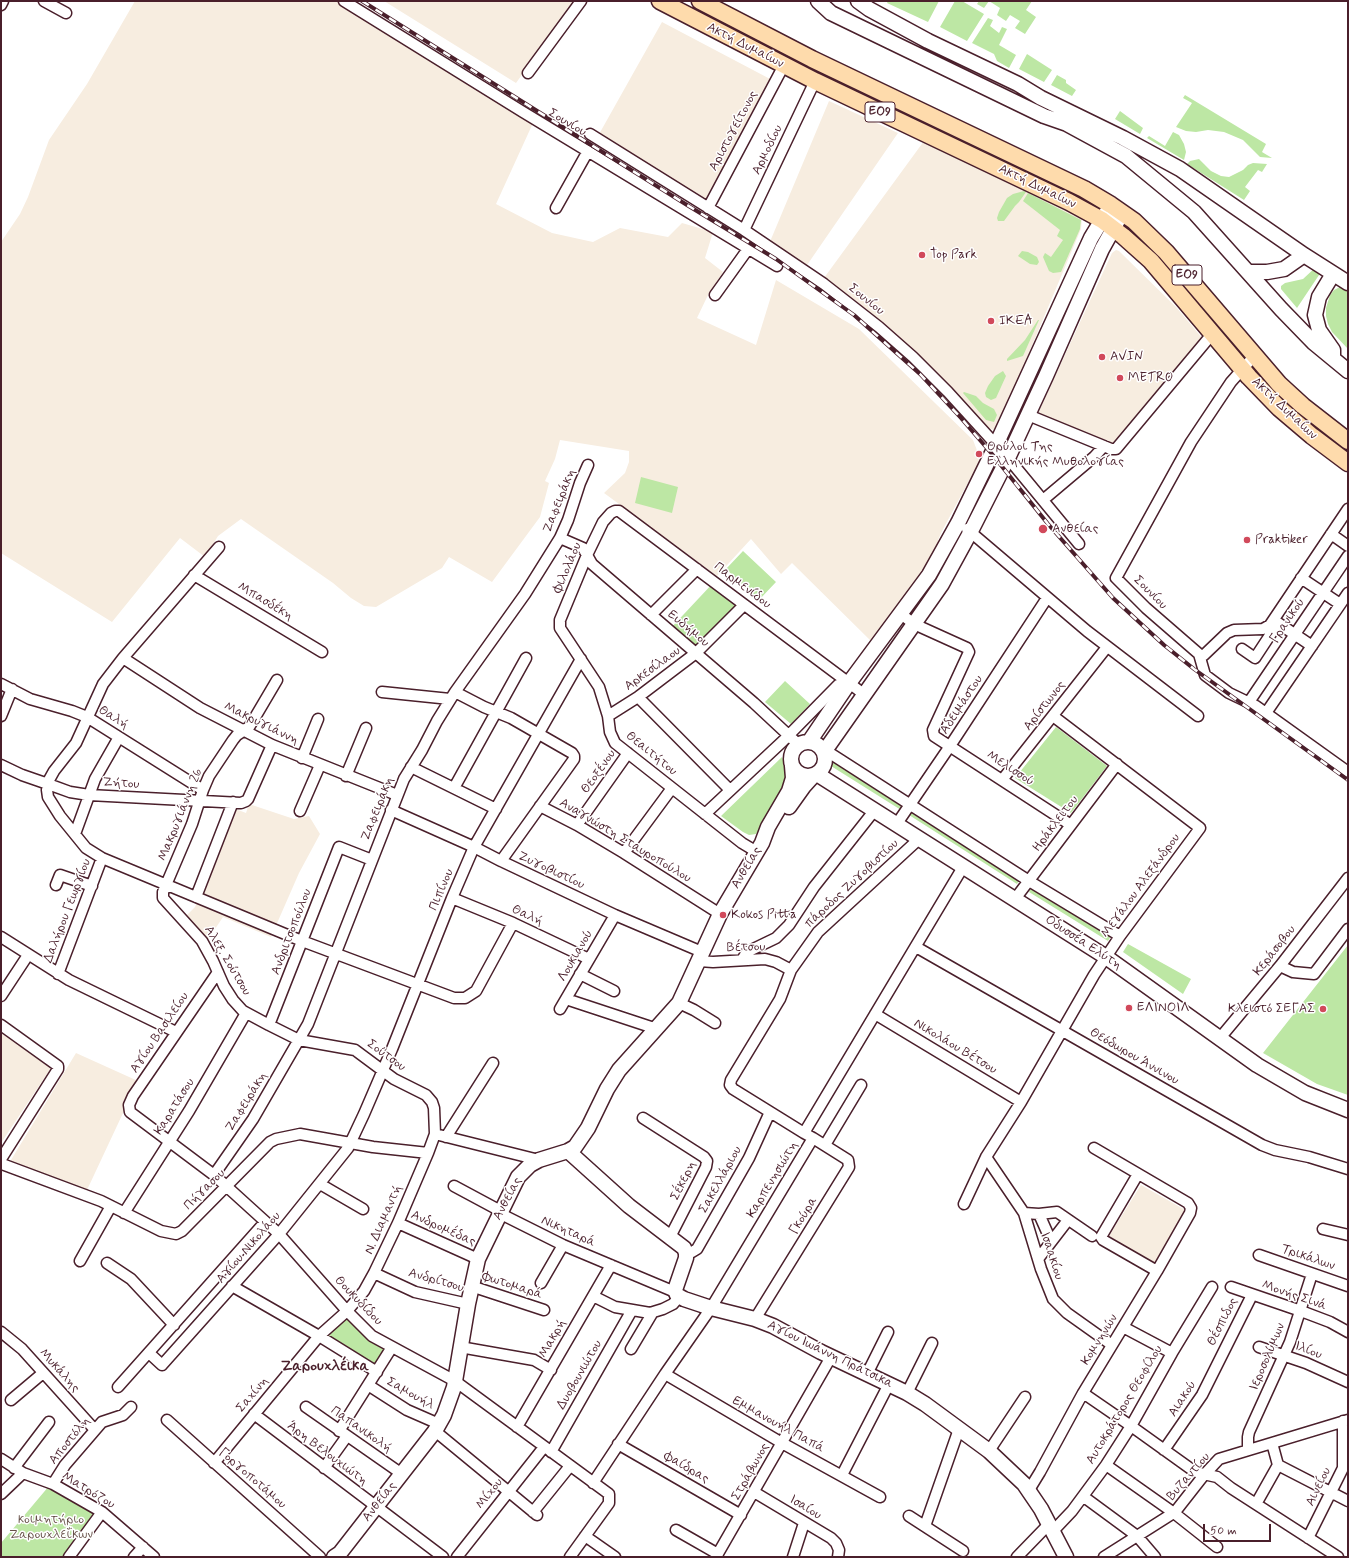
<!DOCTYPE html>
<meta charset="utf-8">
<style>
body{margin:0}
#map{position:relative;width:1349px;height:1558px;overflow:hidden;background:#fff;font-family:Mynerve,sans-serif}
canvas{display:block}
.frame{position:absolute;inset:0;border:2px solid #4a1f2b;pointer-events:none}
.scale{position:absolute;left:1203px;top:1524px;width:68px;height:18px;box-sizing:border-box;border:2px solid #4a1f2b;border-top:0;padding-left:5px;font-size:12px;line-height:14px;white-space:nowrap;color:#4a1f2b;-webkit-text-stroke:3px #fff;paint-order:stroke}
</style>
<div id="map">
<canvas width="1349" height="1558"></canvas>
<div class="frame"></div>
<div class="scale">50 m</div>
</div>
<script>
const c = document.querySelector('canvas').getContext('2d');
c.lineJoin = 'round';
function paint(path, color) {
  c.fillStyle = color;
  c.fill(path, 'evenodd');
}
function poly(rows) {
  const path = new Path2D();
  for (const r of rows) {
    if (r.length === 3) {
      path.moveTo(r[0] + r[2], r[1]);
      path.arc(r[0], r[1], r[2], 0, 2 * Math.PI);
      continue;
    }
    path.moveTo(r[0], r[1]);
    for (let i = 2; i < r.length; i += 2) path.lineTo(r[i], r[i + 1]);
  }
  return path;
}
function trace(path, color, width, dash) {
  c.strokeStyle = color;
  c.lineWidth = width;
  c.lineCap = dash ? 'butt' : 'round';
  c.setLineDash(dash || []);
  c.stroke(path);
}
function drawText(font, color, halo, rows, align = 'center') {
  c.font = font + ' Mynerve,sans-serif';
  c.lineWidth = 3;
  c.setLineDash([]);
  c.textBaseline = 'middle';
  c.strokeStyle = halo;
  c.fillStyle = color;
  for (const [text, x, y, turn = 0] of rows) {
    c.save();
    c.translate(x, y);
    c.rotate((+turn || 0) * Math.PI / 180);
    c.textAlign = isNaN(turn) ? turn : align;
    if (halo) c.strokeText(text, 0, 0);
    c.fillText(text, 0, 0);
    c.restore();
  }
}
const built = poly([
 [135,1,337,1,533,123,496,204,552,233,593,242,620,228,668,237,682,223,713,232,705,258,723,272,708,295,697,318,756,345,776,280,859,329,973,440,978,453,979,462,942,531,938,540,938,550,931,561,873,643,792,563,781,574,751,539,717,576,604,493,625,473,629,462,629,451,560,440,555,459,545,481,549,483,540,517,492,582,449,557,442,568,376,607,364,606,351,598,333,583,241,519,218,536,205,557,180,538,112,622,1,553,1,242,20,214,28,197,49,140,87,84],
 [384,1,575,1,516,83],
 [662,22,772,80,706,204,598,136],
 [829,101,898,133,805,268,769,244],
 [924,141,1082,218,1081,229,996,431,980,424,971,413,972,409,905,342,824,278],
 [1116,250,1119,251,1176,307,1203,339,1119,441,1113,445,1039,414,1039,411,1112,253],
 [249,804,294,819,309,816,320,834,299,873,271,937,223,917,207,941,197,927,185,917,195,907,233,808,246,813],
 [1,1031,51,1068,1,1143],
 [76,1053,138,1081,87,1190,12,1165,11,1160],
 [1141,1185,1187,1211,1155,1264,1109,1236]
]);
const green = poly([
 [888,1,939,1,928,22,887,3],
 [955,1,962,1,984,14,967,41,940,27],
 [979,1,1032,1,1026,10,1036,17,1025,34,1015,28,1020,21,1010,15,1006,21,997,15,1000,8,989,1,984,8,977,4],
 [988,18,993,20,990,26,999,33,1002,27,1007,29,999,45,1016,55,1009,68,997,61,994,54,972,43],
 [1027,54,1052,70,1044,82,1019,69],
 [1057,75,1066,80,1066,83,1076,90,1072,96,1051,85],
 [1185,95,1266,144,1262,152,1272,158,1260,157,1243,140,1224,132,1208,130,1196,132,1186,131,1176,127,1192,103,1183,98],
 [1120,111,1143,128,1140,134,1115,119],
 [1173,132,1179,135,1184,144,1186,152,1184,160,1147,138,1149,136,1165,146],
 [1199,159,1211,171,1221,176,1229,177,1243,170,1248,165,1253,163,1267,164,1262,172,1258,170,1245,187,1250,191,1244,200,1187,164,1190,161],
 [1024,191,1026,192,1019,202,1015,206,1004,221,998,221,997,218,999,212,1007,198,1013,194],
 [1028,193,1081,220,1080,229,1061,272,1053,273,1049,271,1043,257,1045,253,1051,257,1063,240,1057,236,1060,230,1023,201],
 [1022,251,1028,252,1037,257,1039,262,1037,265,1030,264,1018,256],
 [1317,266,1323,269,1297,308,1281,289,1281,286,1285,283,1303,279],
 [1340,287,1348,288,1348,349,1332,332,1328,324,1326,316,1326,308,1330,295,1334,290],
 [1038,320,1039,320,1023,356,1007,361,1007,359,1025,340],
 [1003,371,1006,376,996,398,991,400,986,397,985,393,988,386,995,376],
 [964,392,976,396,983,403,994,409,997,415,994,422,986,420,963,393],
 [641,477,678,487,672,513,635,503],
 [743,551,776,582,759,600,726,569],
 [714,582,744,605,696,653,669,630],
 [785,681,810,704,791,724,765,702],
 [1056,727,1107,766,1071,813,1015,778],
 [782,757,787,775,786,788,756,834,749,835,743,832,721,816],
 [833,760,904,805,901,810,831,766],
 [912,810,1020,879,1017,884,909,815],
 [1032,887,1111,936,1108,941,1029,892],
 [1128,944,1191,979,1183,994,1123,952],
 [1348,945,1348,1095,1317,1084,1263,1053],
 [347,1311,392,1347,377,1372,319,1336],
 [49,1486,95,1512,95,1516,64,1557,1,1557,1,1543]
]);
const street = poly([
 [44,1,66,13],
 [344,1,523,112,777,266],
 [1,5,3,1],
 [528,73,581,1],
 [590,134,744,230,824,284,879,327,913,357,948,392,1008,458,1079,544],
 [556,208,588,151],
 [708,208,784,65],
 [744,230,815,81],
 [715,295,748,249],
 [1255,355,1231,382,1191,442,1116,578,1146,608,1199,654,1205,675,1229,693,1256,706,1348,772],
 [1028,415,1111,449,1116,449,1213,333],
 [1043,500,1094,457,1104,446],
 [967,529,1087,631,1198,716],
 [1331,534,1348,546],
 [560,538,583,548,592,564,754,703,799,745],
 [219,547,123,658,103,684,76,743,54,771,49,780,47,790,48,797,60,816,86,848,102,858,302,941,454,998,465,998,476,991,513,923],
 [194,575,322,652],
 [1301,578,1340,604],
 [901,614,914,624,967,648,969,652,933,730,934,736,1071,825],
 [651,615,697,569],
 [1273,623,1278,623,1312,646],
 [1242,649,1255,658,1278,623],
 [1201,656,1204,655,1227,633,1234,630,1263,629,1270,625,1348,509],
 [123,658,200,708,272,745,397,795],
 [1,684,30,699,72,711,87,717,203,790],
 [382,692,450,699],
 [455,692,484,707,511,718,572,753,574,756,574,759,501,861],
 [638,697,730,790],
 [1249,702,1348,556],
 [1266,713,1348,593],
 [1,716,12,689],
 [608,716,638,697,696,653,744,605],
 [825,750,1029,881,1120,936],
 [302,758,318,719],
 [1,765,22,775,48,784,70,792,89,795,241,803,246,801,248,799,272,745],
 [411,767,496,809],
 [346,776,366,728],
 [1002,780,1107,647],
 [454,788,526,658],
 [540,806,577,825,624,853,720,914],
 [391,810,474,847,501,861,615,915,702,952],
 [300,811,320,765],
 [705,814,783,741,838,685,849,683],
 [577,825,628,753],
 [896,825,950,746,1047,598],
 [75,834,95,779,119,737],
 [757,852,742,843,615,743,610,732,608,716,599,687,560,628,560,620,587,555,603,522,611,513,615,511,619,511,865,695],
 [624,853,672,788],
 [56,885,60,875,92,886],
 [196,897,233,802],
 [452,898,513,923,589,959],
 [1015,899,1117,764],
 [1,937,69,980,176,1032],
 [916,947,1262,1145,1275,1150,1309,1157,1348,1169],
 [742,960,747,952,776,938,789,925,814,887,874,811],
 [699,961,713,962,765,959,776,962,791,970],
 [1280,966,1293,972,1314,974,1348,929],
 [218,972,133,1096,129,1105,130,1112,214,1175,279,1234,347,1311,372,1336,455,1381,609,1494,609,1503,570,1557],
 [58,974,102,858],
 [580,974,614,991],
 [1,996,28,955],
 [566,999,657,1029],
 [679,1003,694,1010,715,1023],
 [560,1009,615,915],
 [875,1014,1021,1102],
 [1,1025,58,1066,58,1069,1,1159],
 [269,1025,339,847,372,860],
 [1220,1038,1280,966,1348,878],
 [643,1118,704,1157,707,1161,706,1167,670,1237],
 [804,1133,733,1089,730,1085,731,1080,780,999,791,970,818,932,919,839],
 [435,1134,539,1160],
 [446,1137,493,1063],
 [825,1145,861,1085],
 [986,1157,1024,1213,1041,1269,1053,1299,1067,1313,1112,1345],
 [2,1164,101,1201,161,1231,176,1234,182,1231,270,1142,276,1139,300,1134,373,1147,428,1153],
 [1138,1174,1101,1237,1103,1240,1157,1271],
 [214,1175,253,1119,308,1024,404,779,422,750,437,721,455,692,525,594,560,538,568,520,580,483,588,465],
 [320,1184,363,1209],
 [454,1186,495,1208,499,1213,563,1245,675,1292],
 [964,1204,986,1157,1021,1102,1094,975,1120,936,1200,828,1053,716],
 [124,1213,189,1111,246,1013],
 [1024,1213,1039,1214,1057,1212,1092,1236],
 [1039,1214,1051,1241],
 [398,1223,478,1259],
 [1323,1229,1348,1235],
 [686,1253,692,1252,697,1249,749,1158,770,1112],
 [1259,1255,1348,1286],
 [1038,1259,1068,1220],
 [80,1261,111,1206],
 [107,1263,131,1279,174,1325],
 [374,1273,415,1292,468,1304],
 [541,1283,563,1245],
 [232,1286,319,1336,377,1372],
 [471,1286,544,1310],
 [1231,1287,1301,1311,1330,1322,1348,1332],
 [593,1296,615,1307,650,1313,663,1309,673,1304,679,1297],
 [755,1319,849,1167,848,1160,813,1138],
 [1123,1327,1172,1353],
 [1,1332,22,1349,95,1430],
 [460,1347,534,1360,551,1370],
 [1259,1347,1306,1363,1348,1382],
 [631,1349,653,1312],
 [149,1353,162,1365,279,1234,348,1148,364,1114,392,1049,452,898,474,847,581,659],
 [665,1374,782,1443,880,1497],
 [867,1374,888,1332],
 [368,1385,407,1410,439,1424],
 [118,1387,265,1222],
 [907,1393,932,1343],
 [1083,1393,1131,1426,1191,1469,1199,1473,1217,1477,1231,1488,1338,1557],
 [11,1400,43,1373],
 [306,1407,402,1474],
 [254,1414,443,1557],
 [167,1420,320,1557],
 [517,1427,611,1265],
 [339,1431,392,1347],
 [435,1431,537,1515],
 [1272,1443,1278,1465,1348,1501],
 [618,1444,741,1515],
 [1164,1450,1202,1395,1252,1295],
 [1248,1450,1248,1437,1249,1432,1290,1342,1312,1274],
 [989,1451,1025,1397],
 [551,1452,632,1310],
 [1,1459,23,1473,53,1484,102,1512,154,1557],
 [214,1463,319,1336,347,1311,364,1291,374,1273,398,1223,428,1153,435,1134,434,1108,432,1102,426,1095,394,1079,355,1050,299,1040,269,1025,243,1011,233,1000,224,986,213,961,202,941,163,898,163,892,192,824,203,790,209,776,233,740,237,735,249,727,254,719,277,680],
 [1106,1465,1174,1513,1217,1547],
 [14,1468,49,1422],
 [324,1468,347,1436],
 [842,1475,889,1384],
 [593,1483,665,1374,711,1308,813,1138,804,1133,963,867],
 [53,1484,65,1465,102,1422,123,1415,131,1407],
 [1029,1490,1040,1472,1083,1393,1157,1271,1190,1213,1191,1208,1188,1203,1094,1148],
 [754,1492,831,1538,836,1543,839,1550,838,1557],
 [1,1494,23,1473],
 [1084,1497,1137,1536,1155,1557],
 [1256,1504,1278,1465],
 [533,1512,570,1466],
 [909,1516,963,1551],
 [925,1526,959,1429],
 [676,1530,718,1554],
 [1053,1531,1072,1511,1106,1465,1131,1426,1172,1353,1212,1287],
 [585,1536,615,1557],
 [1308,1538,1343,1468,1343,1421],
 [69,1557,102,1512],
 [134,1557,143,1547],
 [457,1557,544,1447],
 [716,1557,831,1357],
 [793,1557,804,1523],
 [1017,1557,1049,1524],
 [1104,1557,1175,1512,1204,1475,1219,1459,1348,1420]
]);
const secondary = poly([
 [818,1,831,13,1044,116,1067,124,1126,156,1194,212,1281,309,1314,343,1348,371],
 [858,1,869,9,928,41,1018,84,1041,98,1123,138,1180,169,1304,255,1348,283],
 [1248,272,1267,272,1284,269,1304,255],
 [1333,274,1319,297,1315,315,1319,330,1333,350,1333,356],
 [808,759,17],
 [809,742,849,683,929,575,958,523,996,445,1091,238,1111,205],
 [824,752,942,584,971,531,1008,458,1046,376,1102,249,1122,213],
 [817,774,1106,957,1257,1065,1305,1093,1348,1110],
 [789,807,804,786,814,775],
 [568,1151,629,1206,684,1248,686,1253,686,1258,675,1290,677,1295,684,1299,711,1308,755,1319,773,1326,821,1352,907,1393,925,1404,989,1451,1024,1484,1041,1509,1066,1557],
 [334,1557,340,1553,435,1431,444,1415,454,1387,468,1304,478,1259,518,1177,530,1165,539,1160,568,1151,575,1147,588,1128,607,1089,619,1070,679,1003,720,914,762,843,768,827,789,791,793,778,792,766]
]);
const primary = poly([
 [660,1,815,81,1069,202,1102,220,1123,236,1151,261,1249,377,1279,408,1312,436,1348,463],
 [700,1,812,59,1084,189,1111,205,1134,221,1166,252,1279,384,1303,406,1348,441]
]);
const rail = poly([
 [362,1,687,205,776,259,854,315,920,374,961,418,992,454,1048,524,1113,598,1164,645,1194,669,1348,780]
]);
const markers = [
 [922,255,4,"#d1495b"],
 [991,321,4,"#d1495b"],
 [1102,357,4,"#d1495b"],
 [1120,378,4,"#d1495b"],
 [979,454,4,"#d1495b"],
 [1043,529,5,"#d1495b"],
 [1247,540,4,"#d1495b"],
 [723,915,4,"#d1495b"],
 [1129,1008,4,"#d1495b"],
 [1323,1009,4,"#d1495b"]
];
const shields = [
 [880,112,30],
 [1187,275,30]
];
const shieldNames = [
 ["ΕΟ9",880,112],
 ["ΕΟ9",1187,275]
];
const streetNames = [
 ["Ακτή Δυμαίων",745,46,27],
 ["Σουνίου",567,123,31],
 ["Αριστογείτονος",734,131,-62],
 ["Αρμοδίου",768,150,-64],
 ["Ακτή Δυμαίων",1037,187,26],
 ["Σουνίου",866,300,39],
 ["Ακτή Δυμαίων",1284,409,43],
 ["Ζαφειράκη",560,501,-68],
 ["Φιλολάου",568,568,-67],
 ["Παρμενίδου",742,586,37],
 ["Σουνίου",1150,593,45],
 ["Μπασδέκη",265,602,31],
 ["Γρανικού",1288,621,-56],
 ["Ευδήμου",688,629,40],
 ["Αρκεσίλαου",653,669,-36],
 ["Αδειμάστου",962,705,-57],
 ["Αρίστωνος",1045,706,-52],
 ["Θαλή",113,718,32],
 ["Μακρυγιάννη",261,724,26],
 ["Θεαιτήτου",651,754,39],
 ["Μελισσού",1010,769,33],
 ["Θεοξένου",599,772,-55],
 ["Ζήτου",121,784,4],
 ["Ζαφειράκη",378,809,-68],
 ["Μακρυγιάννη 26",181,815,-68],
 ["Ηράκλειτου",1056,824,-53],
 ["Αναγνώστη Σταυροπούλου",625,841,31],
 ["Ανθείας",747,868,-59],
 ["Ζυγοβιστίου",551,871,25],
 ["πάροδος Ζυγοβιστίου",852,884,-43],
 ["Μεγάλου Αλεξάνδρου",1141,886,-54],
 ["Πιπίνου",442,890,-67],
 ["Δαλήρου Γεωργίου",68,911,-69],
 ["Θαλή",527,916,24],
 ["Ανδριτσοπούλου",292,932,-69],
 ["Οδυσσέα Ελύτη",1083,943,33],
 ["Βέτσου",746,948,-1],
 ["Κεράσοβου",1275,951,-52],
 ["Λουκιανού",576,956,-60],
 ["Αλεξ. Σούτσου",227,961,59],
 ["Αγίου Βασιλείου",160,1033,-56],
 ["Νικολάου Βέτσου",955,1047,31],
 ["Σούτσου",386,1056,36],
 ["Θεόδωρου Άννινου",1134,1057,30],
 ["Ζαφειράκη",247,1102,-58],
 ["Καρατάσου",175,1107,-58],
 ["Σακελλάριου",721,1180,-61],
 ["Καρπενησιώτη",773,1180,-59],
 ["Σέκερη",684,1181,-64],
 ["Πήγασου",205,1190,-45],
 ["Ανθείας",508,1199,-62],
 ["Γκούρα",804,1216,-59],
 ["Ν. Διαμαντή",384,1220,-66],
 ["Ανδρομέδας",443,1229,24],
 ["Νικηταρά",568,1232,24],
 ["Αγίου Νικολάου",249,1248,-49],
 ["Ισαακίου",1051,1256,72],
 ["Τρικάλων",1308,1258,19],
 ["Ανδρίτσου",436,1281,16],
 ["Φωτομαρά",512,1286,18],
 ["Μονής Σινά",1294,1296,19],
 ["Θουκυδίδου",358,1301,46],
 ["Θέσπιδος",1223,1322,-63],
 ["Μακρή",553,1339,-60],
 ["Κομνηνών",1100,1340,-58],
 ["Ιλίου",1308,1351,21],
 ["Αγίου Ιωάννη Πράτσικα",830,1355,26],
 ["Ιεροσολύμων",1268,1357,-67],
 ["Μυκάλης",59,1371,48],
 ["Δυοβουνιώτου",580,1375,-60],
 ["Σαμουήλ",410,1394,29],
 ["Σαχίνη",253,1395,-50],
 ["Αιακού",1183,1399,-57],
 ["Αυτοκράτορος Θεοφίλου",1125,1405,-59],
 ["Εμμανουήλ Παπά",778,1425,29],
 ["Παπανικολή",361,1430,35],
 ["Αποστόλη",70,1441,-51],
 ["Άρη Βελουχιώτη",327,1454,37],
 ["Φαίδρας",686,1468,30],
 ["Στράβωνος",751,1472,-61],
 ["Βυζαντίου",1189,1477,-49],
 ["Γοργοποτάμου",252,1479,41],
 ["Αινείου",1319,1487,-64],
 ["Ματρόζου",88,1491,31],
 ["Μίχου",490,1494,-52],
 ["Ανθείας",380,1502,-52],
 ["Ισαίου",805,1508,31]
];
const poiNames = [
 ["Top Park",930,255],
 ["IKEA",999,321],
 ["AVIN",1110,357],
 ["METRO",1128,378],
 ["Θρύλοι Της",987,447],
 ["Ελληνικής Μυθολογίας",987,462],
 ["Ανθείας",1052,529],
 ["Praktiker",1255,540],
 ["Kokos Pitta",731,915],
 ["ΕΛΙΝΟΙΛ",1137,1008],
 ["Κλειστό ΣΕΓΑΣ",1315,1009,"right"]
];
const parkNames = [
 ["κοιμητήριο",51,1520],
 ["Ζαρουχλεΐκων",51,1535]
];
const quarterNames = [
 ["Ζαρουχλέικα",325,1367]
];
paint(built, '#f7ede0');
paint(green, '#bde7a4');
trace(street, '#4a1f2b', 13);
trace(secondary, '#4a1f2b', 17);
trace(primary, '#4a1f2b', 19);
trace(street, '#fff', 10);
trace(secondary, '#fff', 14);
trace(primary, '#fedbac', 16);
trace(rail, '#4a1f2b', 4);
trace(rail, '#fff', 2.5, [8]);
for (const [x, y, r, color] of markers) {
  const dot = new Path2D();
  dot.arc(x, y, r, 0, 2 * Math.PI);
  c.fillStyle = color;
  c.fill(dot);
  trace(dot, '#fff', 1.5);
}
for (const [x, y, w] of shields) {
  const box = new Path2D();
  box.roundRect(x - w / 2, y - 10, w, 20, 3);
  c.fillStyle = '#fff';
  c.fill(box);
  trace(box, '#4a1f2b', 1);
}
drawText('bold 12px', '#4a1f2b', null, shieldNames);
drawText('13px', '#4a1f2b', '#fff', streetNames);
drawText('13px', '#4a1f2b', '#fff', poiNames, 'left');
drawText('13px', '#675149', '#fff', parkNames);
drawText('bold 15px', '#4a1f2b', '#fff', quarterNames);
</script>
